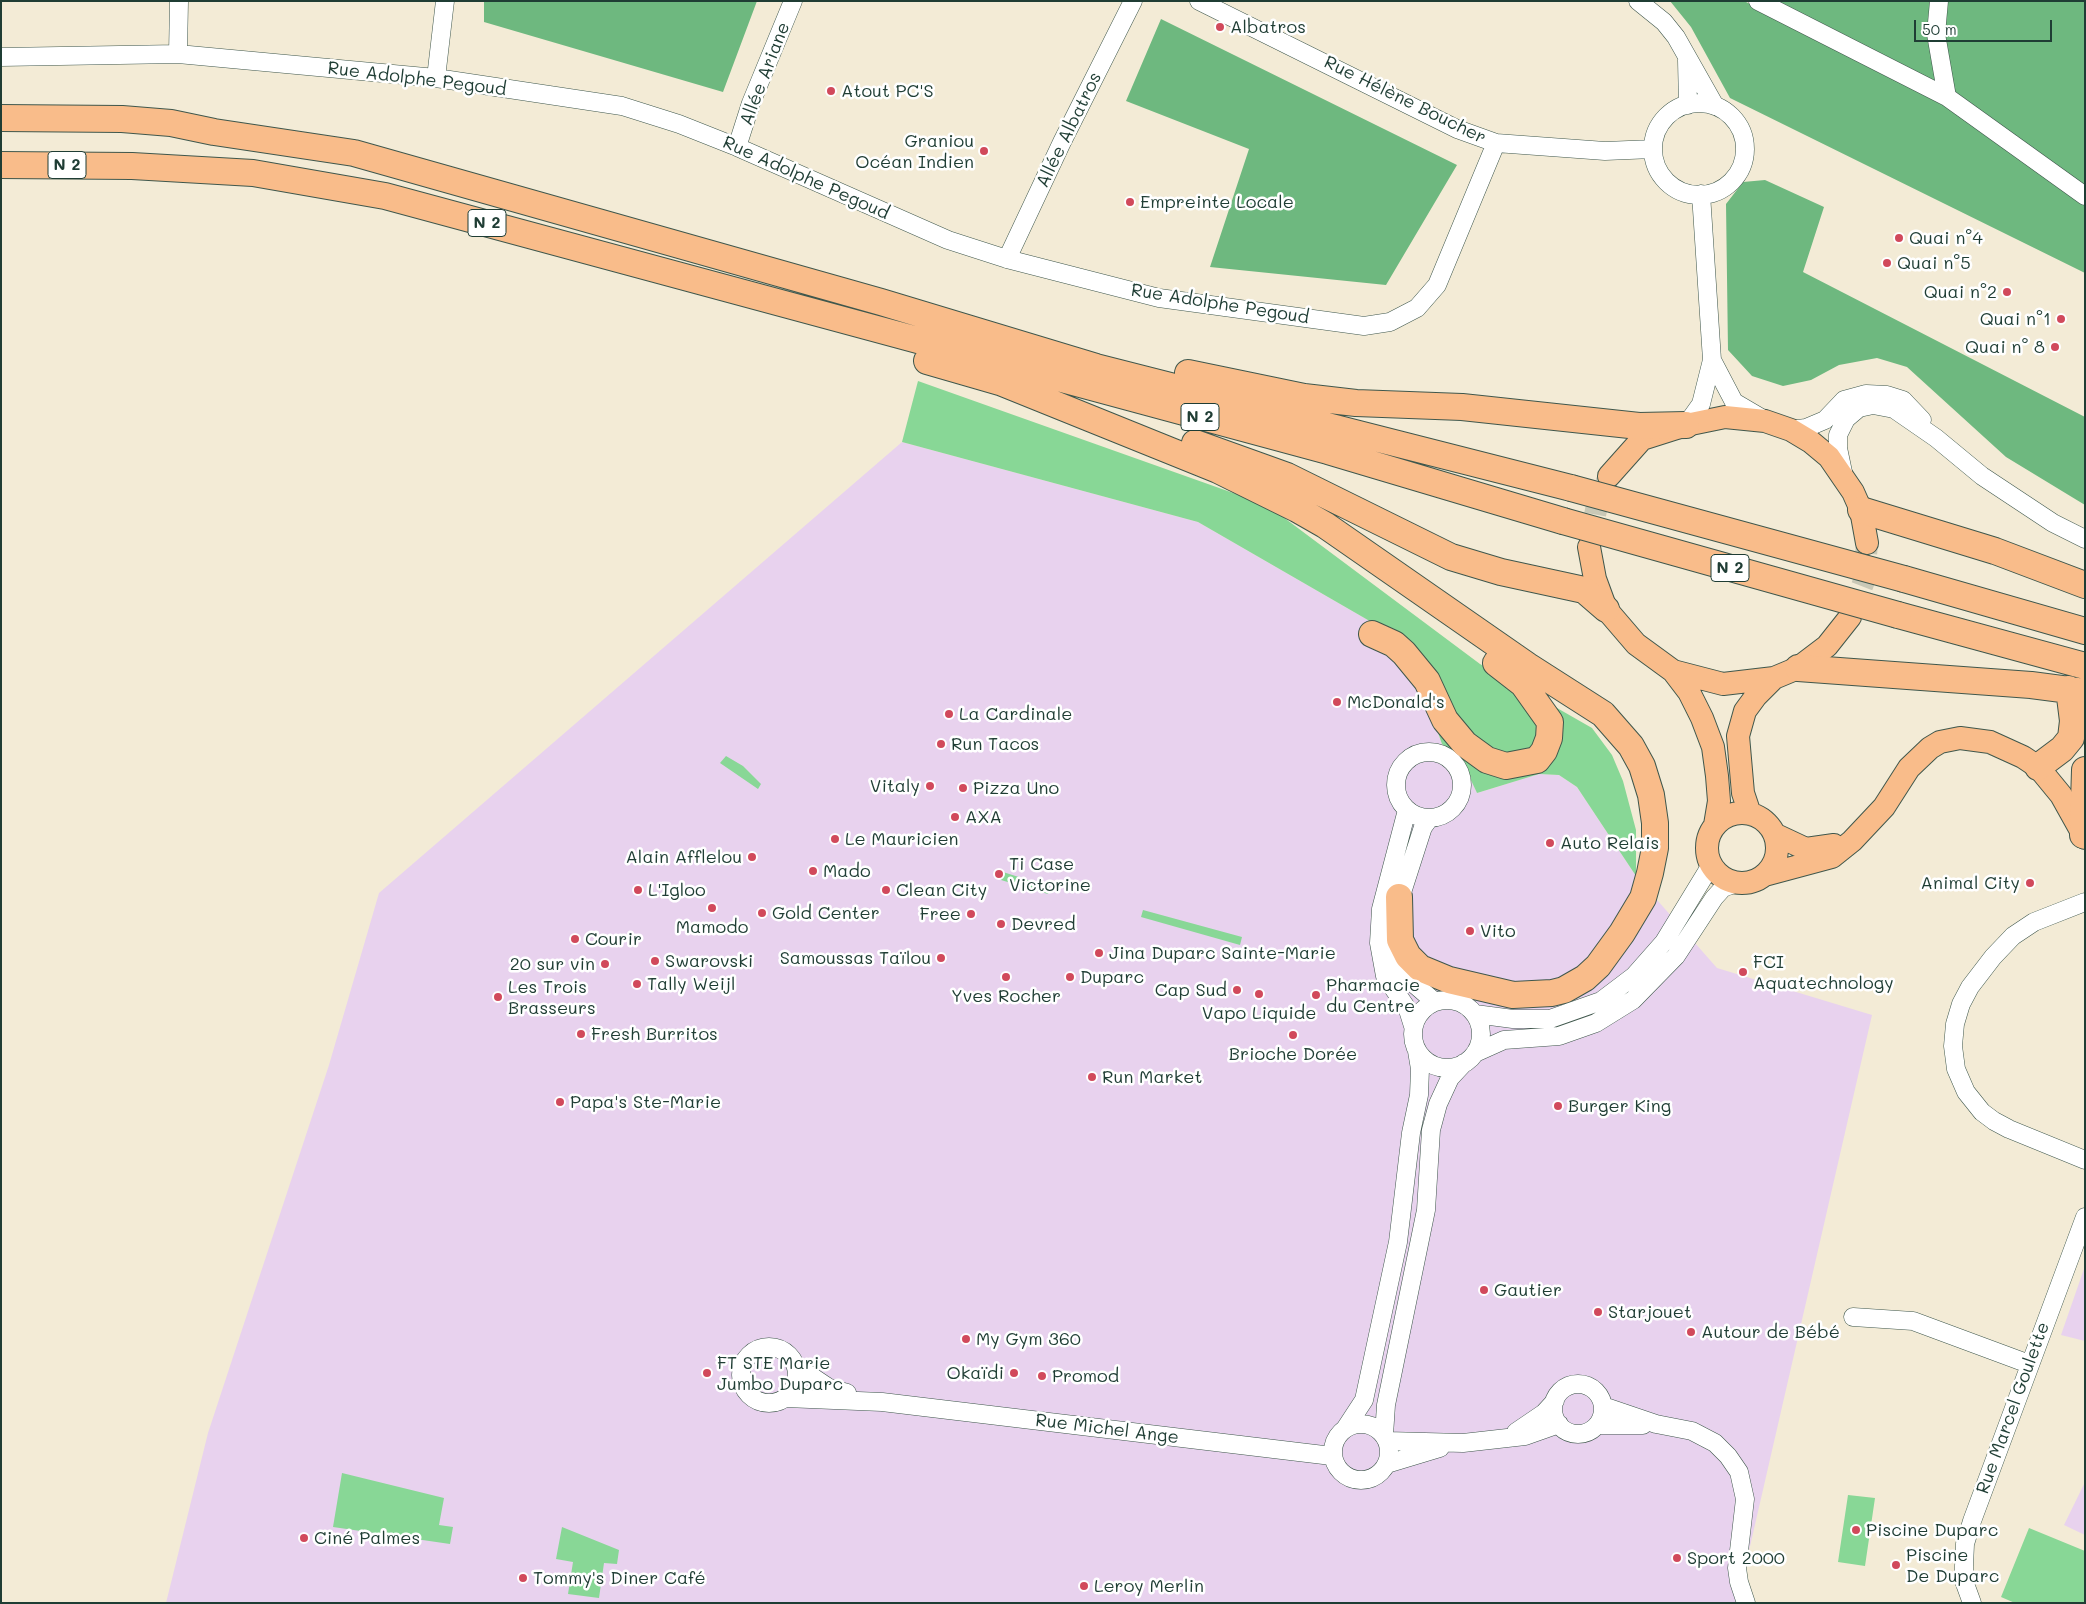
<!DOCTYPE html>
<meta charset="utf-8">
<style>
body{margin:0}
#map{position:relative;width:2086px;height:1604px;overflow:hidden;background:#f3ebd6;font-family:Mali,sans-serif}
canvas{display:block}
.frame{position:absolute;inset:0;border:2px solid #1f3d34;pointer-events:none}
.scale{position:absolute;left:1914px;top:20px;width:138px;height:22px;box-sizing:border-box;border:2px solid #1f3d34;border-top:0;padding-left:6px;font-size:15px;line-height:18px;white-space:nowrap;color:#1f3d34;-webkit-text-stroke:4px #fff;paint-order:stroke}
</style>
<div id="map">
<canvas width="2086" height="1604"></canvas>
<div class="frame"></div>
<div class="scale">50 m</div>
</div>
<script>
const c = document.querySelector('canvas').getContext('2d');
c.lineJoin = 'round';
function paint(path, color) {
  c.fillStyle = color;
  c.fill(path, 'evenodd');
}
function poly(rows) {
  const path = new Path2D();
  for (const r of rows) {
    if (r.length === 3) {
      path.moveTo(r[0] + r[2], r[1]);
      path.arc(r[0], r[1], r[2], 0, 2 * Math.PI);
      continue;
    }
    path.moveTo(r[0], r[1]);
    for (let i = 2; i < r.length; i += 2) path.lineTo(r[i], r[i + 1]);
  }
  return path;
}
function trace(path, color, width, dash) {
  c.strokeStyle = color;
  c.lineWidth = width;
  c.lineCap = dash ? 'butt' : 'round';
  c.setLineDash(dash || []);
  c.stroke(path);
}
function drawText(font, color, halo, rows, align = 'center') {
  c.font = font + ' Mali,sans-serif';
  c.lineWidth = 5;
  c.setLineDash([]);
  c.textBaseline = 'middle';
  c.strokeStyle = halo;
  c.fillStyle = color;
  for (const [text, x, y, turn = 0] of rows) {
    c.save();
    c.translate(x, y);
    c.rotate((+turn || 0) * Math.PI / 180);
    c.textAlign = isNaN(turn) ? turn : align;
    if (halo) c.strokeText(text, 0, 0);
    c.fillText(text, 0, 0);
    c.restore();
  }
}
const built = poly([
 [902,442,1198,522,1406,642,1442,744,1462,761,1477,793,1539,774,1559,775,1577,787,1636,876,1717,968,1872,1015,1737,1603,166,1603,208,1433,329,1065,379,893],
 [2085,1266,2085,1341,2061,1335],
 [2085,1482,2085,1535,2064,1525]
]);
const green = poly([
 [918,381,1267,505,1480,664,1592,728,1612,755,1623,781,1636,830,1636,876,1577,787,1559,775,1539,774,1477,793,1462,761,1442,744,1406,642,1198,522,902,442],
 [726,756,743,766,761,784,758,789,720,763],
 [1003,872,1050,887,1048,894,1001,880],
 [1143,910,1242,937,1240,945,1141,917],
 [342,1473,444,1498,439,1525,453,1527,450,1544,333,1527],
 [1848,1495,1875,1498,1865,1566,1838,1562],
 [562,1527,619,1550,617,1564,604,1563,599,1598,568,1594,573,1562,556,1559],
 [2029,1528,2085,1551,2085,1603,2015,1603,2001,1597]
]);
const forest = poly([
 [484,1,757,1,723,92,484,22],
 [1670,1,1744,1,1771,14,1771,1,2085,1,2085,273,1730,98,1691,27],
 [1161,19,1457,165,1386,285,1210,267,1249,149,1126,101],
 [1765,180,1824,207,1803,272,2085,417,2085,505,2006,457,1907,367,1877,358,1839,365,1811,380,1783,386,1752,376,1728,350,1726,204,1743,182]
]);
const majorTunnel = poly([
 [1589,547,1596,510,1607,481],
 [1850,617,1864,581,1867,543]
]);
const minor = poly([
 [1199,1,1457,129,1496,143,1605,151,1653,149],
 [1638,1,1664,22,1676,37,1715,106],
 [1758,1,1947,97,2085,196],
 [1939,1,1936,34,1947,97],
 [178,54,179,1],
 [1,57,178,54,436,78,622,106,679,124,737,147,948,240,1007,259,1159,298,1364,326,1390,322,1417,308,1437,285,1496,143],
 [1687,60,1688,105],
 [436,78,445,1],
 [1699,149,46],
 [737,147,751,103,793,1],
 [1007,259,1062,142,1133,1],
 [1712,360,1734,402,1763,419],
 [1686,425,1701,404,1712,360,1701,194],
 [1791,430,1806,428,1825,420,1844,400,1866,394,1887,395,1903,400,1922,420],
 [1843,472,1838,448,1838,435,1846,419,1859,408,1873,405,1894,409,1936,438,1982,476,2053,523,2085,539],
 [1429,785,33],
 [1407,810,1381,909,1379,943,1385,976,1408,1010,1413,1026],
 [2085,902,2034,922,2013,936,1993,957,1970,987,1961,1004,1955,1024,1953,1046,1956,1069,1966,1092,1982,1112,1994,1121,2009,1129,2085,1160],
 [1397,908,1423,827,1429,819],
 [1392,941,1397,964,1406,977,1435,1002],
 [1447,1034,34],
 [1475,1014,1513,1019,1550,1019,1601,1001,1634,976,1664,942,1711,865],
 [1475,1053,1504,1040,1559,1036,1596,1023,1633,1000,1676,956,1714,898,1723,888,1736,883],
 [1853,1317,1913,1321,2029,1364],
 [769,1375,28],
 [796,1366,829,1388,847,1393],
 [1578,1409,25],
 [786,1398,882,1402,1332,1456],
 [1603,1406,1656,1424,1692,1431,1715,1443,1728,1456,1739,1472,1745,1499,1737,1568,1739,1582,1746,1603],
 [1361,1452,28],
 [1597,1425,1643,1425],
 [1345,1429,1364,1400,1398,1242,1411,1133,1419,1095,1420,1069,1417,1051],
 [1516,1432,1544,1413,1555,1401],
 [1384,1435,1386,1405,1426,1210,1431,1130,1438,1104,1450,1078,1464,1063],
 [1387,1441,1463,1443,1525,1436,1559,1424],
 [1387,1464,1440,1448],
 [1972,1603,1964,1581,1964,1566,1965,1544,1972,1521,2085,1217]
]);
const major = poly([
 [1609,476,1642,439,1686,425,1725,417,1765,421,1791,430,1811,442,1829,457,1853,492,1861,510,1867,543],
 [1589,547,1595,579,1606,609,1636,644,1673,671,1689,692,1702,718,1713,747,1717,776,1719,801,1715,825],
 [1673,671,1723,684,1774,678,1798,668,1827,646,1850,617],
 [1742,848,35],
 [1750,814,1743,793,1738,736,1745,711,1756,696,1774,678],
 [1774,834,1806,849,1834,845],
 [1765,875,1832,857,1852,841,1884,807,1909,768,1930,748,1940,742,1960,738,1990,742,2023,757,2038,767,2061,795,2085,838]
]);
const highway = poly([
 [1,118,122,119,171,123,214,132,354,153,881,302,1096,367,1571,488],
 [1,165,132,166,253,173,385,196,1328,451,1563,521],
 [927,361,1017,387],
 [1188,373,1304,397,1356,403,1462,407,1639,426,1686,425],
 [1000,382,1218,470,1297,509,1325,525,1528,666,1603,714,1631,746,1642,766,1651,795,1655,823,1655,848,1650,873,1643,898,1622,933,1598,966,1585,978,1564,990,1552,993,1513,995,1449,980,1420,968,1408,956,1400,940,1399,897],
 [1195,443,1287,476,1451,557,1501,572,1584,590,1606,609],
 [1861,510,1995,551,2085,585],
 [1904,579,2085,631],
 [1898,615,2085,666],
 [1372,634,1394,644,1404,653,1427,681,1445,720,1465,744,1487,760,1506,766,1537,760,1544,751,1549,738,1550,722,1523,684,1496,663],
 [1798,668,2031,685,2085,692],
 [2038,767,2062,749,2071,738,2073,721,2069,689],
 [2083,835,2085,770]
]);
const highwayBridge = poly([
 [1571,488,1904,579],
 [1563,521,1898,615]
]);
const markers = [
 [1220,27,5,"#d1495b"],
 [831,91,5,"#d1495b"],
 [984,151,5,"#d1495b"],
 [1130,202,5,"#d1495b"],
 [1899,238,5,"#d1495b"],
 [1887,263,5,"#d1495b"],
 [2007,292,5,"#d1495b"],
 [2061,319,5,"#d1495b"],
 [2055,347,5,"#d1495b"],
 [1337,702,5,"#d1495b"],
 [949,714,5,"#d1495b"],
 [941,744,5,"#d1495b"],
 [930,786,5,"#d1495b"],
 [963,788,5,"#d1495b"],
 [955,817,5,"#d1495b"],
 [835,839,5,"#d1495b"],
 [1550,843,5,"#d1495b"],
 [752,857,5,"#d1495b"],
 [813,871,5,"#d1495b"],
 [999,874,5,"#d1495b"],
 [2030,883,5,"#d1495b"],
 [638,890,5,"#d1495b"],
 [886,890,5,"#d1495b"],
 [712,908,5,"#d1495b"],
 [762,913,5,"#d1495b"],
 [971,914,5,"#d1495b"],
 [1001,924,5,"#d1495b"],
 [1470,931,5,"#d1495b"],
 [575,939,5,"#d1495b"],
 [1099,953,5,"#d1495b"],
 [941,958,5,"#d1495b"],
 [655,961,5,"#d1495b"],
 [605,964,5,"#d1495b"],
 [1743,972,5,"#d1495b"],
 [1006,977,5,"#d1495b"],
 [1070,977,5,"#d1495b"],
 [637,984,5,"#d1495b"],
 [1237,990,5,"#d1495b"],
 [1259,994,5,"#d1495b"],
 [1316,995,5,"#d1495b"],
 [498,997,5,"#d1495b"],
 [581,1034,5,"#d1495b"],
 [1293,1035,5,"#d1495b"],
 [1092,1077,5,"#d1495b"],
 [560,1102,5,"#d1495b"],
 [1558,1106,5,"#d1495b"],
 [1484,1290,5,"#d1495b"],
 [1598,1312,5,"#d1495b"],
 [1691,1332,5,"#d1495b"],
 [966,1339,5,"#d1495b"],
 [707,1373,5,"#d1495b"],
 [1014,1373,5,"#d1495b"],
 [1042,1376,5,"#d1495b"],
 [1856,1530,5,"#d1495b"],
 [304,1538,5,"#d1495b"],
 [1677,1558,5,"#d1495b"],
 [1896,1565,5,"#d1495b"],
 [523,1578,5,"#d1495b"],
 [1084,1586,5,"#d1495b"]
];
const shields = [
 [67,165,38],
 [487,223,38],
 [1200,417,38],
 [1730,568,38]
];
const shieldNames = [
 ["N 2",67,165],
 ["N 2",487,223],
 ["N 2",1200,417],
 ["N 2",1730,568]
];
const poiNames = [
 ["Albatros",1230,27],
 ["Atout PC'S",841,91],
 ["Graniou",974,141,"right"],
 ["Océan Indien",974,162,"right"],
 ["Empreinte Locale",1140,202],
 ["Quai n°4",1909,238],
 ["Quai n°5",1897,263],
 ["Quai n°2",1997,292,"right"],
 ["Quai n°1",2051,319,"right"],
 ["Quai n° 8",2045,347,"right"],
 ["McDonald's",1347,702],
 ["La Cardinale",959,714],
 ["Run Tacos",951,744],
 ["Vitaly",920,786,"right"],
 ["Pizza Uno",973,788],
 ["AXA",965,817],
 ["Le Mauricien",845,839],
 ["Auto Relais",1560,843],
 ["Alain Afflelou",742,857,"right"],
 ["Ti Case",1009,864],
 ["Victorine",1009,885],
 ["Mado",823,871],
 ["Animal City",2020,883,"right"],
 ["L'Igloo",648,890],
 ["Clean City",896,890],
 ["Gold Center",772,913],
 ["Free",961,914,"right"],
 ["Devred",1011,924],
 ["Mamodo",712,927,"center"],
 ["Vito",1480,931],
 ["Courir",585,939],
 ["Jina Duparc Sainte-Marie",1109,953],
 ["Samoussas Taïlou",931,958,"right"],
 ["Swarovski",665,961],
 ["FCI",1753,962],
 ["Aquatechnology",1753,983],
 ["20 sur vin",595,964,"right"],
 ["Duparc",1080,977],
 ["Tally Weijl",647,984],
 ["Pharmacie",1326,985],
 ["du Centre",1326,1006],
 ["Les Trois",508,987],
 ["Brasseurs",508,1008],
 ["Cap Sud",1227,990,"right"],
 ["Yves Rocher",1006,996,"center"],
 ["Vapo Liquide",1259,1013,"center"],
 ["Fresh Burritos",591,1034],
 ["Brioche Dorée",1293,1054,"center"],
 ["Run Market",1102,1077],
 ["Papa's Ste-Marie",570,1102],
 ["Burger King",1568,1106],
 ["Gautier",1494,1290],
 ["Starjouet",1608,1312],
 ["Autour de Bébé",1701,1332],
 ["My Gym 360",976,1339],
 ["FT STE Marie",717,1363],
 ["Jumbo Duparc",717,1384],
 ["Okaïdi",1004,1373,"right"],
 ["Promod",1052,1376],
 ["Piscine Duparc",1866,1530],
 ["Ciné Palmes",314,1538],
 ["Piscine",1906,1555],
 ["De Duparc",1906,1576],
 ["Sport 2000",1687,1558],
 ["Tommy's Diner Café",533,1578],
 ["Leroy Merlin",1094,1586]
];
const streetNames = [
 ["Allée Ariane",765,74,-69],
 ["Rue Adolphe Pegoud",417,79,7],
 ["Rue Hélène Boucher",1405,100,26],
 ["Allée Albatros",1069,130,-64],
 ["Rue Adolphe Pegoud",806,178,24],
 ["Rue Adolphe Pegoud",1220,304,9],
 ["Rue Marcel Goulette",2013,1408,-70],
 ["Rue Michel Ange",1107,1429,7]
];
paint(built, '#e8d2ee');
paint(green, '#88d796');
paint(forest, '#6eb87f');
trace(majorTunnel, '#c9c8b6', 22, [22, 11]);
trace(minor, '#3f574c', 19);
trace(major, '#3f574c', 24);
trace(highway, '#3f574c', 28);
trace(minor, '#fff', 18);
trace(major, '#f9bc8a', 22);
trace(highway, '#f9bc8a', 26);
trace(highwayBridge, '#3f574c', 28, []);
trace(highwayBridge, '#f9bc8a', 26);
for (const [x, y, r, color] of markers) {
  const dot = new Path2D();
  dot.arc(x, y, r, 0, 2 * Math.PI);
  c.fillStyle = color;
  c.fill(dot);
  trace(dot, '#fff', 2);
}
for (const [x, y, w] of shields) {
  const box = new Path2D();
  box.roundRect(x - w / 2, y - 13.5, w, 27, 4);
  c.fillStyle = '#fff';
  c.fill(box);
  trace(box, '#1f3d34', 1);
}
drawText('bold 16px', '#1f3d34', null, shieldNames);
drawText('18px', '#1f3d34', '#fff', poiNames, 'left');
drawText('18px', '#1f3d34', '#fff', streetNames);
</script>
